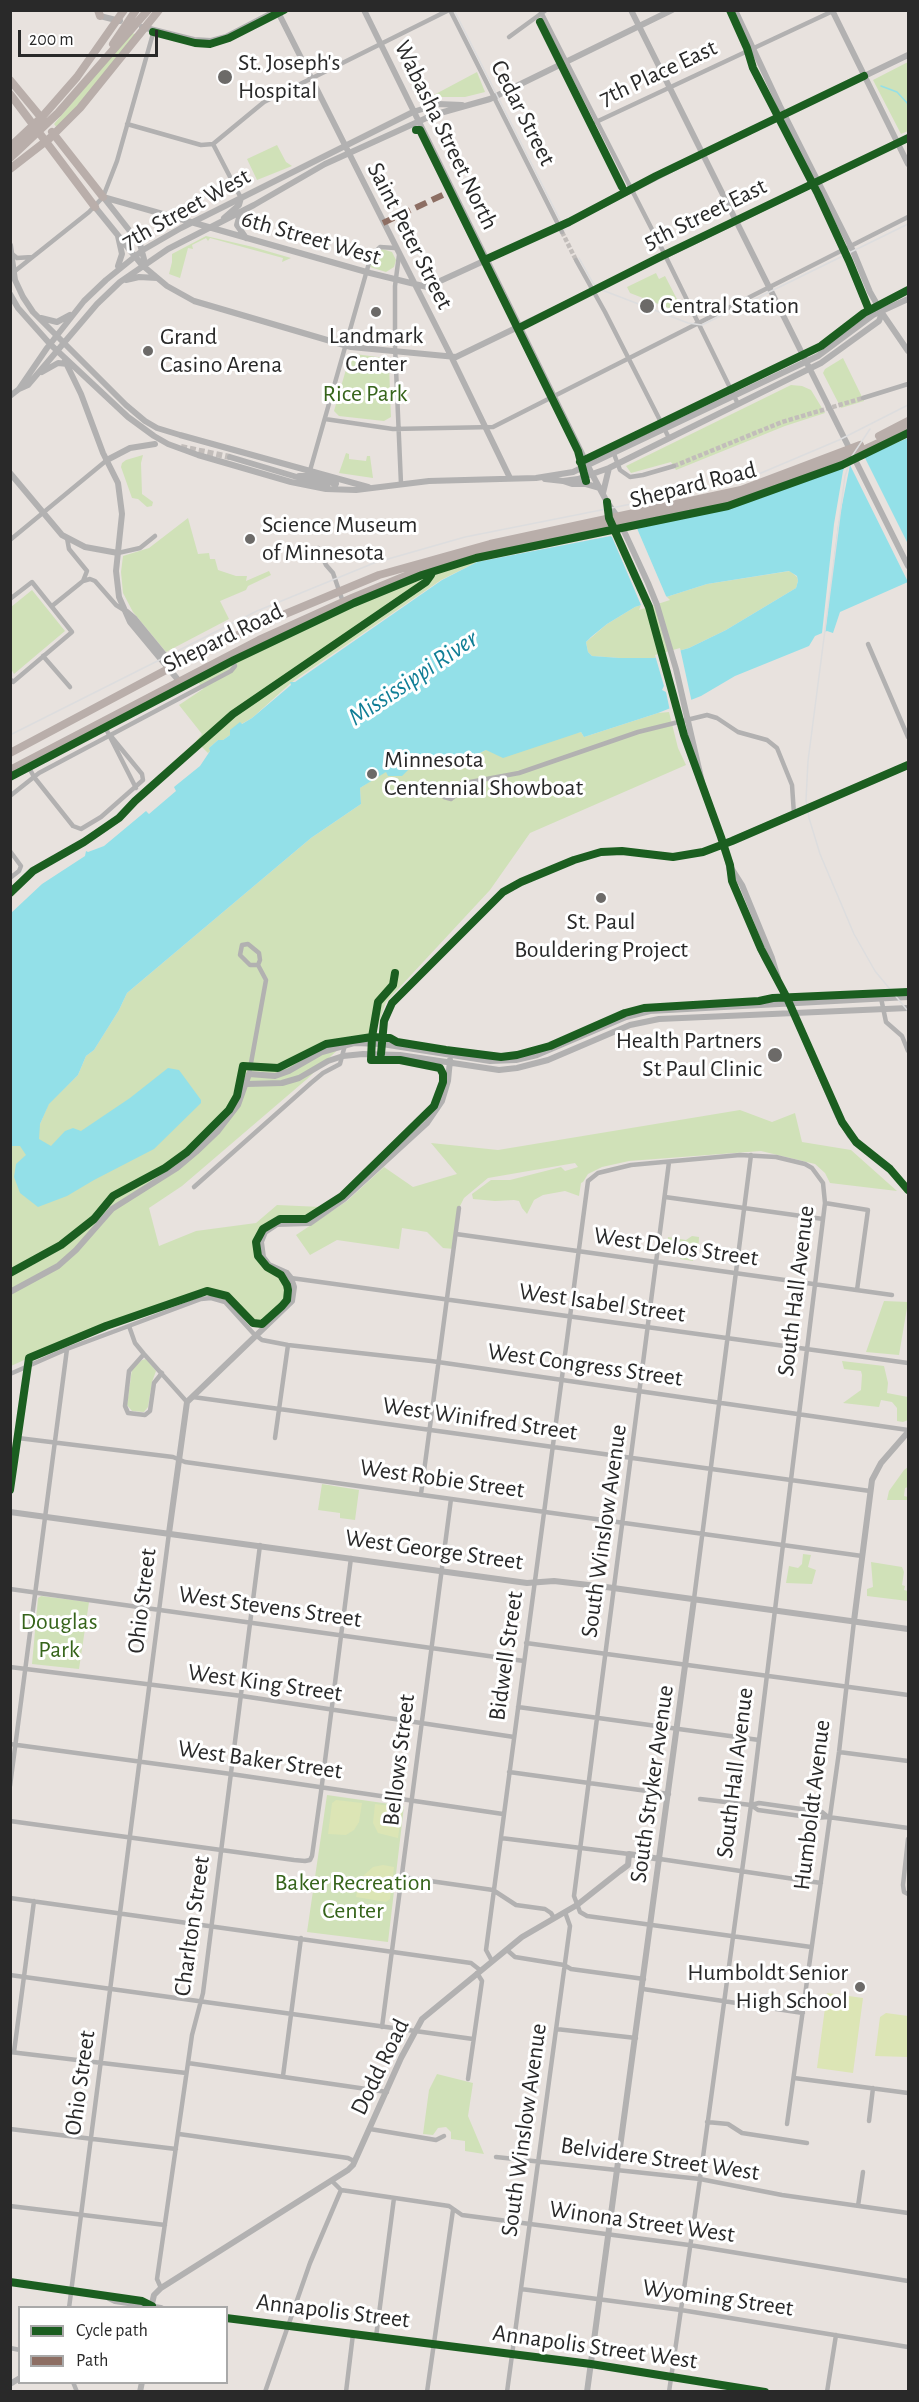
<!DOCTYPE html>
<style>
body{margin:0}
#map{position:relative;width:919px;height:2402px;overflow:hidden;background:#e8e2de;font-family:"Alegreya Sans",sans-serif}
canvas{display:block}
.frame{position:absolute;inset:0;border:12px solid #292929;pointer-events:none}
.legend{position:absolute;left:18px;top:2306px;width:210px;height:78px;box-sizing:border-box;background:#fff;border:2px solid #a9a9a9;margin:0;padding:8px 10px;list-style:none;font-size:18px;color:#292929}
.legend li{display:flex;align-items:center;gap:12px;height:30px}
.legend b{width:30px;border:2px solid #a9a9a9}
.scale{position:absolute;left:18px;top:30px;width:140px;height:27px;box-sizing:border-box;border:3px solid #292929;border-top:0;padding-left:8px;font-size:18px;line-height:21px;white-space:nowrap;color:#292929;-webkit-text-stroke:4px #fff;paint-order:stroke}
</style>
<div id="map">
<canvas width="919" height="2402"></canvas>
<div class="frame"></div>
<ul class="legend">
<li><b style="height:8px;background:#1b5e20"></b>Cycle path</li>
<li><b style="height:8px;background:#8d6e63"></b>Path</li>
</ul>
<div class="scale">200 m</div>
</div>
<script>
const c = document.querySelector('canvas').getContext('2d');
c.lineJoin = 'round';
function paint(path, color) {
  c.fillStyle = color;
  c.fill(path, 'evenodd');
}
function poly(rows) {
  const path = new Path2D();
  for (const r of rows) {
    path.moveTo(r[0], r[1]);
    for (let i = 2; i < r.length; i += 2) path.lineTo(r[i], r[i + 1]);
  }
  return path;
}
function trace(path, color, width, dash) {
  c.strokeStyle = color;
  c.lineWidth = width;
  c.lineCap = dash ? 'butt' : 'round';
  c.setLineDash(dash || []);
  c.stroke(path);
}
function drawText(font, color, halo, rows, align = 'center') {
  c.font = font + ' "Alegreya Sans",sans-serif';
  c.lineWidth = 6;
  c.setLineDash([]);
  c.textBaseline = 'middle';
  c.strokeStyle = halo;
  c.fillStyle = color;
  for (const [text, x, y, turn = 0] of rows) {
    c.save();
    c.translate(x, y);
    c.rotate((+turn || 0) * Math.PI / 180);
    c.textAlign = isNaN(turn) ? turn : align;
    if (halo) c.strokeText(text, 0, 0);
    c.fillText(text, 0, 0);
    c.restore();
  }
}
const green = poly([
 [131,33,136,34,101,80,57,128,54,124],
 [908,62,908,131,901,134,873,80],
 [477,72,485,92,465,97,430,97],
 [277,145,286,162,292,166,257,180,247,159],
 [206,236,253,247,291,258,282,262,283,258,210,238,208,241,206,238,192,245,193,249,188,248,180,278,169,274,172,262,172,254],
 [382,249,392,252,396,260,394,267,386,272,370,267,374,255],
 [656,273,659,279,665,276,679,303,679,312,630,293,627,287],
 [355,354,385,358,389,365,391,417,384,421,339,416,334,411,349,359],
 [843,358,864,401,841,408,823,373,825,369],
 [791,385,802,386,811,390,825,413,785,426,676,470,671,462,631,473,626,466],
 [346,453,349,454,349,459,366,461,367,456,370,456,373,478,339,473],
 [143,455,141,463,142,494,153,502,152,506,147,507,138,499,132,498,121,467,122,463,126,460],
 [188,518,198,554,209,553,210,559,215,559,218,570,236,576,247,576,246,581,269,571,271,575,248,586,246,590,220,601,229,619,166,652,133,612,123,593,121,572,123,556,149,548],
 [474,557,477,562,441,580,292,682,252,718,231,730,230,735,223,740,218,740,209,748,211,750,208,753,196,741,202,734,179,705,203,689,194,676,323,614,404,579],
 [790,571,797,577,798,581,796,588,726,630,689,648,654,658,620,658,592,656,588,652,586,642,607,624,635,607,707,584],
 [32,590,65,631,14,674,11,669,11,607],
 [669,712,678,748,686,765,530,833,490,890,386,1002,375,1033,350,1038,307,1079,182,1186,149,1208,159,1246,196,1231,256,1223,277,1205,321,1207,302,1222,285,1221,273,1223,261,1232,257,1245,262,1263,283,1274,291,1285,290,1295,283,1305,259,1323,251,1319,228,1294,214,1289,202,1290,92,1329,11,1366,11,1144,40,1124,49,1103,78,1075,86,1056,94,1050,119,1010,127,993,311,838,361,804,360,788,386,771,411,767,421,769,441,756,471,757,486,750,581,732,584,737,658,713],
 [740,1110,772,1122,795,1113,802,1142,851,1150,897,1191,830,1183,825,1173,815,1164,761,1151,629,1161,602,1167,588,1174,583,1182,581,1183,579,1196,565,1191,543,1195,534,1200,527,1214,522,1208,519,1201,514,1200,495,1201,473,1199,472,1194,491,1180,510,1180,561,1167,565,1171,578,1167,575,1163,488,1178,464,1198,459,1208,454,1249,443,1248,427,1232,402,1228,399,1249,337,1240,310,1255,296,1235,347,1201,384,1167,413,1187,457,1174,431,1143,498,1150],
 [692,1236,699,1237,698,1254,694,1254,693,1261,680,1259,681,1249,667,1248,668,1237,686,1240],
 [884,1301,908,1302,899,1355,866,1352],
 [146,1359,156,1371,152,1382,148,1407,144,1412,132,1411,127,1405,132,1369,142,1360],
 [842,1361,884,1366,888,1383,887,1393,908,1397,908,1420,903,1422,897,1421,897,1408,892,1402,881,1400,879,1407,843,1403,861,1390,862,1375,861,1371,844,1369],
 [908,1467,908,1487,905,1488,904,1496,908,1497,908,1500,887,1500,889,1491,904,1470],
 [322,1484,359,1490,355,1520,340,1518,340,1513,318,1510],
 [803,1554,811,1555,808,1567,816,1570,812,1584,786,1583,789,1566,798,1568,802,1564],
 [871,1562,902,1567,904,1572,902,1585,905,1586,904,1590,908,1591,908,1601,867,1596,867,1589,873,1587],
 [41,1596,89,1602,79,1669,32,1664,38,1598],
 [327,1795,404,1806,388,1942,307,1932],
 [437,2074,473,2083,468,2116,484,2154,465,2151,465,2141,451,2139,451,2132,446,2127,438,2128,433,2135,423,2134,429,2090]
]);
const pitch = poly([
 [336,1800,362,1803,359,1822,354,1830,346,1835,328,1834,332,1803],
 [375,1804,399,1807,402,1811,398,1838,378,1833,373,1823],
 [383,1865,394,1867,390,1899,386,1902,356,1897,358,1885,364,1875,373,1867],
 [827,1993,863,1998,853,2073,817,2068],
 [886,2013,908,2016,908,2057,875,2056,880,2017]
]);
const water = poly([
 [908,438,908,582,840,612,833,633,827,631,815,636,809,646,735,676,701,696,658,713,584,737,581,732,503,758,486,750,471,757,441,756,421,769,411,767,402,776,388,776,386,772,360,788,361,804,311,838,127,993,119,1010,94,1050,86,1056,78,1075,49,1104,40,1124,39,1139,51,1146,65,1131,73,1128,81,1131,130,1098,168,1068,179,1070,201,1100,201,1103,154,1149,94,1180,67,1196,38,1207,20,1193,14,1177,16,1164,26,1155,20,1146,11,1146,10,914,42,884,85,856,86,851,88,852,104,846,146,811,149,814,176,791,174,787,200,766,210,751,209,748,218,740,223,740,230,735,230,730,240,722,242,724,252,718,291,685,290,682,295,682,442,580,477,562,631,532,640,527,707,513,758,499,861,459,860,456,875,449,877,451],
 [789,571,797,576,798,581,796,588,726,630,689,648,654,658,620,658,592,656,588,652,586,642,591,637,607,624,635,607,707,584]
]);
const pier = poly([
 [862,452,908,544,908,582,850,465,838,525,825,634,822,633,834,524,843,471,846,462,857,458],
 [636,526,666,596,670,600,639,610,641,605,612,537,609,535,610,533],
 [680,648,692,703,670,711,666,692,662,690,664,686,655,655]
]);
const stream = poly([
 [881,86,897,92,908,104]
]);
const streetTunnel = poly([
 [562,232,576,260],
 [674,466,782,422,863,398]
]);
const secondaryTunnel = poly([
 [181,447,230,457]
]);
const street = poly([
 [450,10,562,232],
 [540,10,662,249,738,404],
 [509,37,546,10],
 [596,122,833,11],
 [127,124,201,145,213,144],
 [213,144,264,102,449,10],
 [213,144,241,198],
 [11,253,17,258,32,257],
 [399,255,395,286,395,346,401,484],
 [576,260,605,312,669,438],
 [10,275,89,212,103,197,117,161,154,30],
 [863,398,908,384],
 [325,419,393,429,493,427,908,217],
 [614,454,620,470,630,477,643,475,674,466],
 [309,474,371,256,380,247,395,248],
 [67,538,69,549,87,571,83,581],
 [10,540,107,460],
 [318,548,326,565,333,573,343,602],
 [118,553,140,548,155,536],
 [10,599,32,582,72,632,13,682,10,679],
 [52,606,83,581,90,579,95,581,116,605,124,610],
 [868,644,908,737],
 [43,656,70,687],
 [102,721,136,788],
 [26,762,34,777,73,826,81,829,101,817,143,780,142,774,110,735],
 [454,785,457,790,456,795,451,799,444,797,441,789,447,784,454,785,519,773,638,732,707,715,717,718,738,732,767,740,777,748,792,785,794,814],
 [10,796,39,773,231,671,235,666,231,654],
 [10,851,21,866,19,871,10,878],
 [881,998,886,1022,902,1036,908,1051],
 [381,1054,384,1021,389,1008,503,892,529,878,594,854,622,851,673,857,693,854,723,844],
 [249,1074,266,980,258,965,260,960,259,953,248,944,242,945,240,955,250,965,258,965],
 [669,1162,574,1896,580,1912,587,1916,811,1947],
 [194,1187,311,1083,323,1073,340,1064,345,1045],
 [665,1197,823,1219],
 [825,1203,868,1210,857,1290],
 [456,1234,892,1295],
 [291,1278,908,1363],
 [129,1326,135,1343,144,1354,187,1402],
 [144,1354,129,1371,125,1406,128,1413,145,1415,150,1411,154,1383,162,1373],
 [10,1374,67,1349,201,1299,211,1298,225,1302,253,1333,262,1340,288,1345,431,1361,908,1430],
 [193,1397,870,1491],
 [18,1438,173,1457,185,1462,862,1556],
 [275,1438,288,1345],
 [10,1490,28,1365],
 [421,1494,459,1208],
 [10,1589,524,1661],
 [694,1599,751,1155],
 [526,1643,908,1695],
 [10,1667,242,1696,514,1737],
 [518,1707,759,1740],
 [10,1744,231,1774,503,1814],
 [839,1752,908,1761],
 [509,1772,669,1794],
 [10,1786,67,1349],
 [700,1799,751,1805,759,1803,822,1812,828,1817],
 [751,1805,758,1810,815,1818,828,1817,908,1828],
 [10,1821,294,1860,305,1861,310,1860,312,1856,321,1792,351,1558],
 [501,1838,629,1854],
 [908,1839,903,1885,904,1892,908,1894],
 [660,1859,821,1883],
 [402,1877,493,1890,516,1905,545,1909,551,1913,554,1918],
 [10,1898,471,1963,480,1970],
 [507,1950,515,1957,564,1965,571,1969,644,1979],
 [492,1961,486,1950,588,1181,598,1173,631,1165,740,1155,776,1157,805,1164,812,1168,823,1183,825,1203,751,1805,700,2179,669,2392],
 [10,1975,473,2039],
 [643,1989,803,2013],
 [382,2027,451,1499],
 [556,2029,636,2038],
 [10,2052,186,2073],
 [14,2052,34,1901],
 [188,2063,387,2092],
 [283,2076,301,1938],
 [794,2078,908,2093],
 [468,2079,482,1981,477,1973],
 [869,2121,873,2088],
 [707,2122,728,2124,742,2133,807,2143],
 [787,2124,839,1752,854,1621],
 [10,2129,176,2149],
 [370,2129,436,2140,444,2136],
 [179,2134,348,2158,354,2161],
 [496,2157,700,2179,782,2195,908,2213],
 [332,2181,341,2190],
 [341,2190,449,2206,462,2215,689,2245,908,2281],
 [10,2206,165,2225],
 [858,2206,863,2172],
 [161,2288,157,2279,192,2035,203,1993,260,1545],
 [521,2289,681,2310,908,2347],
 [69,2308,169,1533],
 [376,2337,394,2198],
 [10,2348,20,2350],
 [73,2382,77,2392],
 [265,2392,310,2263,341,2190],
 [346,2392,353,2334],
 [427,2392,453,2210],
 [507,2392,570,1926,565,1912],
 [827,2392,836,2335]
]);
const secondary = poly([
 [277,10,449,352,510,478],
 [364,10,592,474,607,502,617,516,648,583,657,605,676,669,702,782],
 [631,10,908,566],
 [735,10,780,106,853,251,870,292,882,313,908,351],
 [832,10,908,164],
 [100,16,120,21],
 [142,27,194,40,211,41,226,37,278,10],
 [103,197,370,273,427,287,569,222,696,157,908,55],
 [104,198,140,244,144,259,142,265],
 [95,207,142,265,167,286,194,301,351,347,456,357,908,138],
 [240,214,237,225,246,238],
 [224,218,239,205,241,198],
 [118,236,122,254,118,266],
 [10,245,15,280,23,297,33,312,126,405,145,421,157,428,180,435,368,487],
 [126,280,139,277,157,278],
 [10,294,18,308,50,344,128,417,154,436,168,444,198,455,291,482,326,489,356,490,429,481,536,478,573,472,818,356,873,315,908,299],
 [41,318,57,322,70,315],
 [65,361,81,394,103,453,118,483,122,514,116,571,119,597,130,622,179,681],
 [42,372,58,363,68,364],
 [19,389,47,348,84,301,106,280,143,250,181,228,413,112,438,104,462,105],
 [10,396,19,389,28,385,97,304,120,282,168,249,254,205,325,164,433,115,490,99,672,10],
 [230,457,327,486],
 [107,460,130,448,155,444],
 [10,473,62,535,85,547,118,553],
 [299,476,309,476,336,484],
 [545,479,563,481,578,479,609,468,821,363,879,321,882,313],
 [563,481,572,484,586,484,600,488],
 [603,493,609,468],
 [607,503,609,518,649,607,684,735,697,771],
 [127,612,134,618,166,657,174,669],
 [701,780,726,852,732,881,765,959,787,998,838,1116,850,1136,890,1169,908,1190],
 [723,844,908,765],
 [730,866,742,885,772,958,778,978],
 [247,1084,282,1083,299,1078,328,1061,343,1056,363,1054,400,1055,499,1070,517,1068,548,1060,630,1025,659,1019,908,1008],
 [10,1292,58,1266,76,1250,112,1209,177,1168,196,1152,218,1131,238,1105,249,1074,275,1076,289,1071,322,1052,354,1043,382,1044,490,1061,516,1060,537,1055,626,1017,650,1011,908,997],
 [10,1512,527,1583,554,1581,606,1587,908,1629],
 [169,1533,187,1402,292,1301,294,1287,291,1278,287,1273,269,1265,263,1257,261,1242,265,1232,277,1224,310,1223,344,1199,427,1123,442,1101,448,1081,450,1060],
 [854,1621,872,1480,881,1463,908,1432],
 [10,2282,142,2301,152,2306],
 [109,2298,115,2301,161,2308],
 [151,2308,154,2295,161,2288,348,2170,353,2165,401,2058,422,2019,522,1937,577,1905,620,1871,628,1865,629,1854,660,1859],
 [226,2318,591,2364,765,2392],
 [10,2384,20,2378],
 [140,2392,142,2382],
 [587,2392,694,1599]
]);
const highway = poly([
 [98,10,100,16],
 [113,44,136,10],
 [10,80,44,121],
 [10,94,95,207],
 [52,132,103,197],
 [10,147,42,117,77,77,124,10],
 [10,158,58,113,148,10],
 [10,169,50,138,80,108,159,10],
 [879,436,908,421],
 [10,753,168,669,254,627,379,575,490,544,741,490,860,445],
 [10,770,259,640,352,598,420,570,475,554,742,496,848,457,908,429]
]);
const tram = poly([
 [454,10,565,230],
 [579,258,593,283,602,290,688,323,702,325,908,224]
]);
const rail = poly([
 [870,429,852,456,845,476,808,761,806,800,809,818,820,854,854,934,875,971,908,1011],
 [10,735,257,611,374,563,465,537,722,486,761,473,839,440,908,405]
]);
const quiet = poly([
 [383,223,447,193]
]);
const cycleway = poly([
 [730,10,747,48,753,68,818,194,849,261,869,310],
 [540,22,622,187],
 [153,32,195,43,210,44,229,38,284,10],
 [416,130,420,130,578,451,586,481],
 [487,259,569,222,656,176,864,76],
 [521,327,658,258,908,138],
 [580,462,821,346,864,313,908,290],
 [607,502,609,518,649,607,684,735,721,837,730,865,732,881,761,949,787,998,842,1122,856,1142,890,1169,908,1190],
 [10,777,234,660,354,603,422,575,476,558,728,506,842,465,908,433],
 [10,893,33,871,84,842,119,818,135,801,233,714,426,582,431,575],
 [381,1054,384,1021,392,1003,503,892,521,882,574,860,601,852,622,851,673,857,703,852,732,841,908,765],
 [10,1273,61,1245,94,1219,113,1196,165,1168,187,1152,229,1110,237,1096,243,1066,278,1068,326,1044,372,1037,390,1038,397,1042,446,1050,501,1057,517,1055,550,1046,625,1013,644,1008,759,1001,773,998,908,992],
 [10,1490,29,1358,106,1326,207,1291,227,1296,253,1323,262,1324,282,1306,287,1300,288,1290,287,1285,281,1275,267,1267,258,1256,256,1242,263,1229,280,1219,306,1219,342,1196,434,1106,443,1082,443,1074,440,1068,400,1060,371,1060,372,1037,378,1002,393,985,395,973],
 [10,2282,142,2301,152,2306],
 [226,2318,591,2364,765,2392]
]);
const markers = [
 [225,77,8,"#6c6a68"],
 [647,306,8,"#6c6a68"],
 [376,312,6,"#6c6a68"],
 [148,351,6,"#6c6a68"],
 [250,539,6,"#6c6a68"],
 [372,774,6,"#6c6a68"],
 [601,898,6,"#6c6a68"],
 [775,1055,8,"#6c6a68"],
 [860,1987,6,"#6c6a68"]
];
const poiNames = [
 ["St. Joseph's",238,63],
 ["Hospital",238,91],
 ["Central Station",660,306],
 ["Landmark",376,336,"center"],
 ["Center",376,364,"center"],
 ["Grand",160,337],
 ["Casino Arena",160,365],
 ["Science Museum",262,525],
 ["of Minnesota",262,553],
 ["Minnesota",384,760],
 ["Centennial Showboat",384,788],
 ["St. Paul",601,922,"center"],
 ["Bouldering Project",601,950,"center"],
 ["Health Partners",762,1041,"right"],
 ["St Paul Clinic",762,1069,"right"],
 ["Humboldt Senior",848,1973,"right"],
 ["High School",848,2001,"right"]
];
const streetNames = [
 ["7th Place East",658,73,-25],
 ["Cedar Street",523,113,63],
 ["Wabasha Street North",446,135,64],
 ["7th Street West",186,209,-29],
 ["5th Street East",705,214,-26],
 ["Saint Peter Street",410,236,63],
 ["6th Street West",311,238,16],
 ["Shepard Road",693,485,-14],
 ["Shepard Road",223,638,-26],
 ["West Delos Street",676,1247,8],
 ["South Hall Avenue",796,1291,-83],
 ["West Isabel Street",602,1303,8],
 ["West Congress Street",585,1365,8],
 ["West Winifred Street",480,1419,8],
 ["West Robie Street",442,1479,8],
 ["South Winslow Avenue",604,1531,-82],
 ["West George Street",434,1550,8],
 ["Ohio Street",142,1601,-83],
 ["West Stevens Street",270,1607,8],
 ["Bidwell Street",506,1656,-82],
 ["West King Street",265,1683,8],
 ["West Baker Street",260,1760,8],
 ["Bellows Street",399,1760,-83],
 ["South Hall Avenue",735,1773,-83],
 ["South Stryker Avenue",652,1784,-82],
 ["Humboldt Avenue",812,1805,-83],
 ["Charlton Street",192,1926,-82],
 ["Dodd Road",380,2067,-64],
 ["Ohio Street",80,2083,-82],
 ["South Winslow Avenue",524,2130,-82],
 ["Belvidere Street West",660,2159,8],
 ["Winona Street West",642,2222,8],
 ["Wyoming Street",718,2298,8],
 ["Annapolis Street",333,2311,7],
 ["Annapolis Street West",595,2347,8]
];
const parkNames = [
 ["Rice Park",365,394],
 ["Douglas",59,1622],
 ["Park",59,1650],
 ["Baker Recreation",353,1883],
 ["Center",353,1911]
];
const waterNames = [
 ["Mississippi River",413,678,-34]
];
paint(green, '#d0e1b8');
paint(pitch, '#dce5b5');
paint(water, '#93e0e8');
paint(pier, '#e8e2de');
trace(stream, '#93e0e8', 1.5);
trace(streetTunnel, '#c2bdba', 4.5, [4.5, 2]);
trace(secondaryTunnel, '#c2bdba', 6, [6, 3]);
trace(street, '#b2b1b1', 4.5);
trace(secondary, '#b2b1b1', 6);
trace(highway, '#b9aeaa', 8);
trace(tram, '#ddddde', 1.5);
trace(rail, '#ddddde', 1.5);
trace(quiet, '#8d6e63', 6, [12, 6]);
trace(cycleway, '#1b5e20', 8);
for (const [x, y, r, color] of markers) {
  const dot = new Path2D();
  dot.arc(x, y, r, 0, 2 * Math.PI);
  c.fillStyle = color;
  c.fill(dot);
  trace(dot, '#fff', 2);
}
drawText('24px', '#292929', '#fff', poiNames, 'left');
drawText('24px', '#292929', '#fff', streetNames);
drawText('24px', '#36641b', '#fff', parkNames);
drawText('italic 26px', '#107e96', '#fff', waterNames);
</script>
